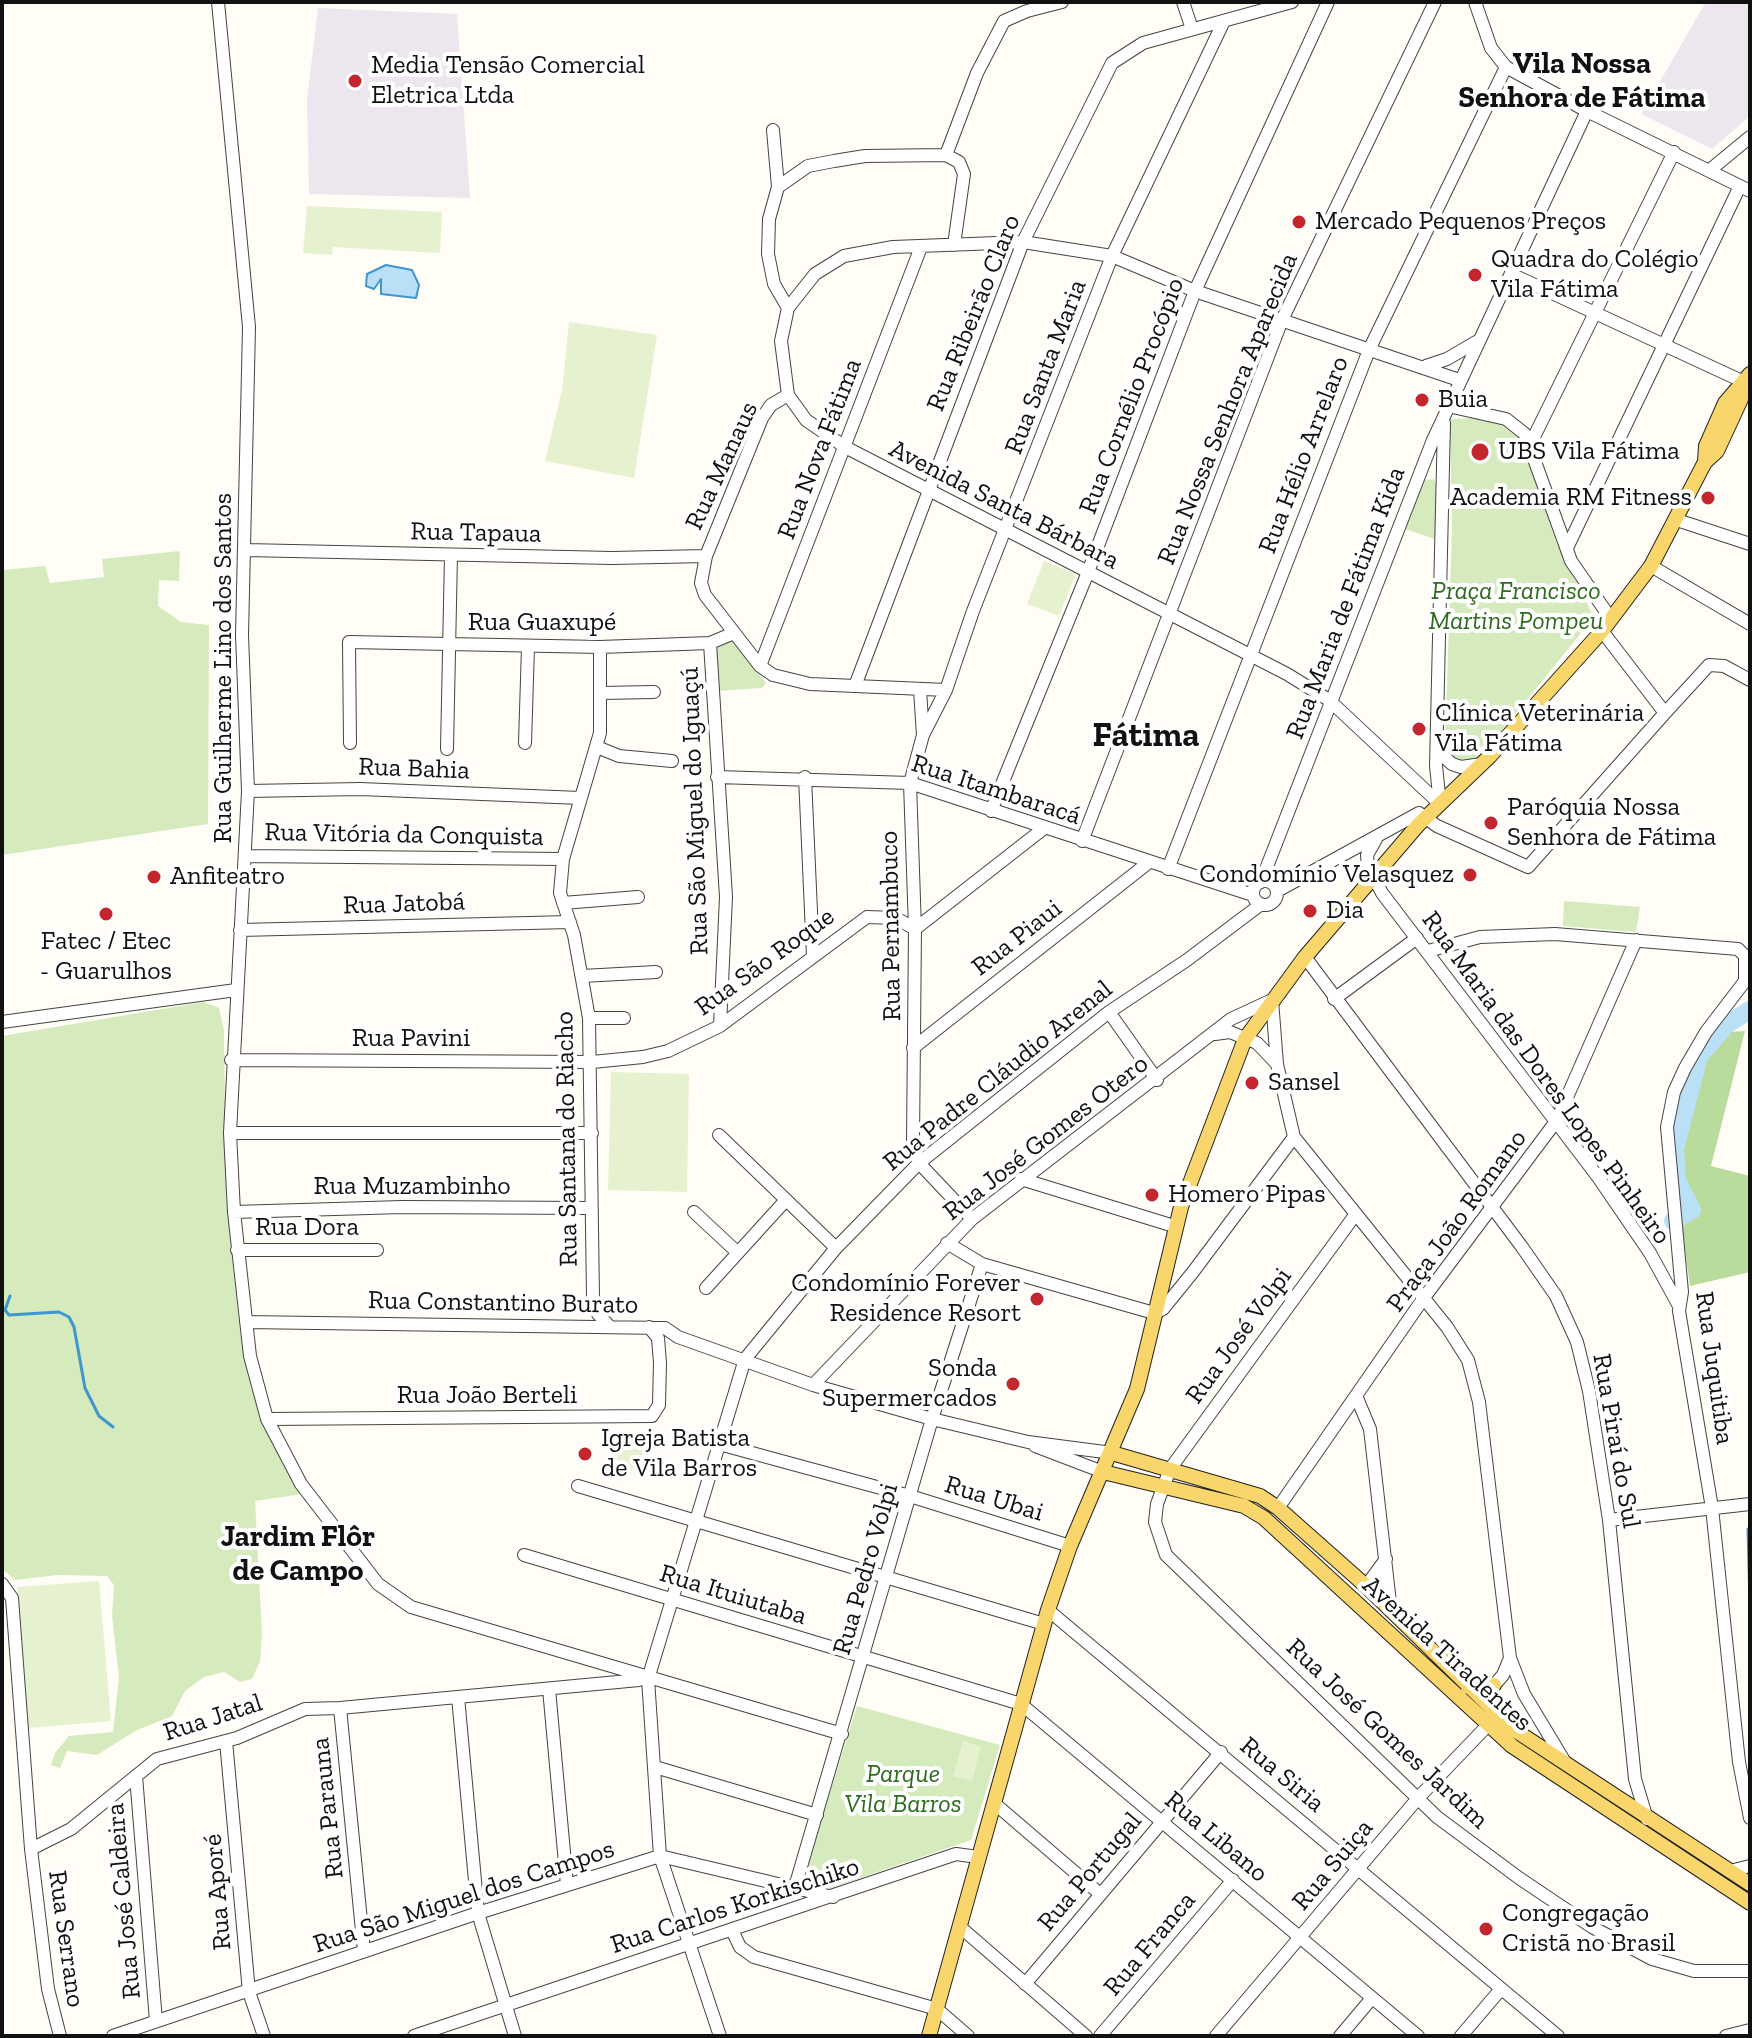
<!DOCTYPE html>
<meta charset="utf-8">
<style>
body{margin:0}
#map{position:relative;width:1752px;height:2038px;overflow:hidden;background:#fffdf5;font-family:"Zilla Slab",serif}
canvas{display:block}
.frame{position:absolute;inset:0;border:4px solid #111;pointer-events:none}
</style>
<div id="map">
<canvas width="1752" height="2038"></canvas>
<div class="frame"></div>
</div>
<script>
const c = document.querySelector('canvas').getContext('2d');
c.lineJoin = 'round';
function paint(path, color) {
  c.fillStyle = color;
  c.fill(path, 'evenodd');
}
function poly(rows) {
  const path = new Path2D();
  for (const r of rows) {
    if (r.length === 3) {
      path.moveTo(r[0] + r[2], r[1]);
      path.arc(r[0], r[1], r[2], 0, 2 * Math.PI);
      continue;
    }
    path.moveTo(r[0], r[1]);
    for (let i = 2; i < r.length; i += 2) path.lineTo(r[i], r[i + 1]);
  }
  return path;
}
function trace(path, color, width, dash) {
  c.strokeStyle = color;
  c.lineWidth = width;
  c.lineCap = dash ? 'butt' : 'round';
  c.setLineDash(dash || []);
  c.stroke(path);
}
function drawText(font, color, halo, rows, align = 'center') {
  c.font = font + ' "Zilla Slab",serif';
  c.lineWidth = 8;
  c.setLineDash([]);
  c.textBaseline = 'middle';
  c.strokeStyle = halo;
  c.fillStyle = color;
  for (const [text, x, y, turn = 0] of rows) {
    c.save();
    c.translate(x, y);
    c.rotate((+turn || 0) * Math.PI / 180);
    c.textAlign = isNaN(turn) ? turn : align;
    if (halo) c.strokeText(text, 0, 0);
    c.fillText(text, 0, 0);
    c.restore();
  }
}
const industrial = poly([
 [1706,2,1750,2,1750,116,1712,149,1641,114],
 [318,8,457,14,470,198,309,194,307,100]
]);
const green = poly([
 [1474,418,1500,424,1521,440,1556,542,1594,617,1476,762,1455,758,1445,747,1452,529,1450,419],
 [1433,479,1440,488,1441,541,1399,527,1423,480],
 [180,551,179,581,159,580,158,606,181,622,209,625,208,824,2,855,2,570,45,566,50,583,104,577,102,559],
 [734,640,766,683,762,688,718,691,716,647],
 [1564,901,1640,907,1636,932,1563,926],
 [204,1002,219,1008,224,1031,226,1193,240,1331,255,1401,273,1446,303,1494,255,1501,262,1633,260,1661,252,1679,240,1682,224,1672,204,1677,185,1691,172,1716,135,1731,97,1755,67,1751,60,1768,51,1765,55,1753,69,1736,113,1732,119,1677,112,1616,114,1585,107,1576,57,1575,15,1580,2,1569,2,1036],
 [857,1706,1000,1745,971,1840,825,1890,804,1875]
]);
const forest = poly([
 [1745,1031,1711,1166,1750,1176,1750,1272,1690,1286,1668,1127,1706,1033]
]);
const pitch = poly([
 [307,206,442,212,440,253,333,247,332,255,303,253],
 [569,322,657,335,634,478,545,461,562,390],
 [1044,561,1076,574,1059,616,1027,604],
 [611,1072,689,1074,687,1192,608,1190],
 [637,1441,649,1457,618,1481,606,1465],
 [99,1581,111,1721,28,1728,17,1587],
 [963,1741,981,1747,972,1781,953,1776]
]);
const water = poly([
 [386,265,412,270,419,285,416,298,381,294,381,279,374,289,366,286,367,274,386,265]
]);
const stream = poly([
 [10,1296,5,1310,9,1315,59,1312,69,1317,74,1327,85,1388,99,1416,113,1427],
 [1748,1529,1750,1604]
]);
const river = poly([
 [1673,1221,1692,1210,1677,1181,1675,1149,1699,1056,1726,1025,1750,1010]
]);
const minor = poly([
 [218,2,249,327,242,635,248,791,230,1133,234,1212,250,1356,267,1419,301,1484,378,1584,411,1607,842,1734],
 [1183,2,1192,29],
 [1475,2,1491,48,1506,67,1587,111,1750,191],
 [773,130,778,187,769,219,768,254,774,284,788,308,781,341,788,395,771,405,762,418,706,556,701,583,705,595,760,666,773,675,810,684,946,690],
 [946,155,977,73,1004,21,1027,11,1062,2],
 [1710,170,1750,137],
 [778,187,808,166,834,161,865,156,946,155,959,162,964,174,954,245],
 [1511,274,1744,382],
 [788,308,815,274,844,256,893,247,1023,242,1112,256,1195,291,1459,380],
 [1426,366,1447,359,1476,342],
 [788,395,806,420,845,447,1287,674,1329,700,1440,804],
 [1448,406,1506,419,1525,434,1571,561,1611,619],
 [1530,445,1674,152],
 [1677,520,1750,544],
 [1567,548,1740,186],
 [246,550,612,558,706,556],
 [1651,566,1750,624],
 [710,643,726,897,720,1026],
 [600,647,600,733,563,859,560,893,574,935,589,1018,593,1297,598,1314,610,1327],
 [760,666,921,247],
 [855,686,1023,242,1112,63,1143,43,1292,2],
 [920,690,923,735,910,783,915,929,913,1142,919,1163,972,1219],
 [600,693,654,692],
 [1665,713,1709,665,1724,666,1750,680],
 [923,735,946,690,973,611,1112,256,1224,21],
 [350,743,349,642,600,647,710,643,734,633],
 [525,743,528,647],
 [597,747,619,756,672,761],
 [1438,747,1442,755,1452,764,1461,767,1482,764],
 [447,749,451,555],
 [717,777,910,783,1253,895],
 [805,777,813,956],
 [248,791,360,789,580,798],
 [1440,804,1436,766,1444,423],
 [991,811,1088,572,1195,291,1328,2],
 [1376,839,1367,855,1368,866,1382,893,1598,1177,1650,1253,1679,1306],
 [1082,841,1282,320,1435,2],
 [246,856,563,859],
 [1168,869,1369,350,1506,67],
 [1265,893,12],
 [1261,882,1433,440,1587,111],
 [1277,891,1419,813,1437,826,1528,867,1665,713,1602,631],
 [563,903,638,897],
 [915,929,1043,829],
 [240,930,570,922],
 [1428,951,1480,937,1555,934,1738,949,1745,956,1745,981,1706,1032,1685,1068,1674,1092,1667,1127,1682,1292,1679,1311,1712,1508,1739,1762,1750,1818],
 [1305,957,1522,1247,1556,1296,1577,1342,1589,1391,1609,1520,1635,1779,1647,1819],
 [582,976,656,972],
 [1334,999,1417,938],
 [1109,1012,1157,1080],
 [589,1018,624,1018],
 [2,1022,236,990],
 [1215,1034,1230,1032,1257,1043,1277,1064],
 [913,1048,1148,863],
 [231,1060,592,1062,643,1057,668,1051,720,1026,867,917,896,918,915,929],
 [230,1133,592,1133],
 [719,1135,836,1248],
 [1021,1179,1174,1226],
 [234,1212,402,1207,591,1208],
 [694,1212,738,1253],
 [1355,1215,1170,1469,1157,1504,1155,1522,1166,1555,1437,1817,1519,1878,1592,1927,1652,1959,1694,1971,1750,1971],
 [947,1243,982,1264,1154,1313,1163,1309,1193,1272,1294,1137],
 [237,1250,377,1250],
 [706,1288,785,1201],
 [246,1322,665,1328,678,1337,813,1385,932,1419,1028,1442,1112,1453],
 [813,1385,972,1219,1231,1019,1272,1000,1277,1064,1294,1137,1447,1327,1468,1360,1479,1402,1510,1658,1524,1694,1565,1762],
 [1357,1398,1370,1429,1391,1611],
 [267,1419,652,1416,659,1405,660,1363,658,1338,649,1327],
 [719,1444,910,1496,1070,1546],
 [1035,1446,1103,1472],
 [578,1486,1044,1624],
 [1278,1508,1423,1299,1557,1120,1636,940],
 [1609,1520,1750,1504],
 [524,1555,1021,1704,1418,2036],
 [2,1584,12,1598,31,1849,48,1989,60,2036],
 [1366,1586,1386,1559],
 [1048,1610,1558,2036],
 [549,1689,567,1885],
 [1488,1692,1503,1675,1510,1658],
 [458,1697,478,1913,515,2036],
 [226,1741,249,1992,264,2036],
 [655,1767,817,1815],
 [136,1776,156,2021],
 [994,1803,1099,1893],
 [31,1849,71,1829,157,1759,237,1738,305,1709,340,1708],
 [1730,1871,1750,1866],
 [795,1887,932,1419,982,1264],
 [959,1926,1086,2036],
 [732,1930,740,1947,754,1957,937,2009,968,2036],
 [364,1951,340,1708,639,1680],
 [1025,1984,1221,1752],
 [113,2036,478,1913,660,1856,833,1897],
 [414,2036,956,1854,978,1857],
 [720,2036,660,1856,648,1679,745,1359,836,1248,919,1163,1109,1012,1187,960,1260,905],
 [1100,2036,1233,1880],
 [1216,2036,1419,1797,1487,1726],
 [1340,2036,1372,1998],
 [1461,2036,1501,1989],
 [1726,2036,1750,2030]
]);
const major = poly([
 [1705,462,1706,446,1725,403,1750,374],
 [1112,1453,1260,1496,1278,1508,1366,1586,1513,1729,1750,1884],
 [1103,1472,1244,1506,1264,1518,1512,1746,1750,1903],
 [1468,1687,1494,1685],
 [929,2036,1048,1610,1070,1546,1137,1389,1181,1207,1245,1039,1305,957,1418,825,1490,756,1602,631,1651,566,1705,462,1717,451,1741,399,1741,387]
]);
const markers = [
 [355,81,8,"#c4262e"],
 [1299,222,8,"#c4262e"],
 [1475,275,8,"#c4262e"],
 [1422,400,8,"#c4262e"],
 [1480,452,10,"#c4262e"],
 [1708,498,8,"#c4262e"],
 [1419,729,8,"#c4262e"],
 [1491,823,8,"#c4262e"],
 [1470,875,8,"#c4262e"],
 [154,877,8,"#c4262e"],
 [1310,911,8,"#c4262e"],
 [106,914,8,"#c4262e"],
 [1252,1083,8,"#c4262e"],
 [1152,1195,8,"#c4262e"],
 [1037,1299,8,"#c4262e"],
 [1013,1384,8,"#c4262e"],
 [585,1454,8,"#c4262e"],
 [1486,1929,8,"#c4262e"]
];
const poiNames = [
 ["Media Tensão Comercial",371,66],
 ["Eletrica Ltda",371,96],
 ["Mercado Pequenos Preços",1315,222],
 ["Quadra do Colégio",1491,260],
 ["Vila Fátima",1491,290],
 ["Buia",1438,400],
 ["UBS Vila Fátima",1498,452],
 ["Academia RM Fitness",1692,498,"right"],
 ["Clínica Veterinária",1435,714],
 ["Vila Fátima",1435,744],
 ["Paróquia Nossa",1507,808],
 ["Senhora de Fátima",1507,838],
 ["Condomínio Velasquez",1454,875,"right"],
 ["Anfiteatro",170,877],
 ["Dia",1326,911],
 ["Fatec / Etec",106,942,"center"],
 ["- Guarulhos",106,972,"center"],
 ["Sansel",1268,1083],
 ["Homero Pipas",1168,1195],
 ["Condomínio Forever",1021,1284,"right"],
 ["Residence Resort",1021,1314,"right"],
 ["Sonda",997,1369,"right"],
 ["Supermercados",997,1399,"right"],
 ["Igreja Batista",601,1439],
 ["de Vila Barros",601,1469],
 ["Congregação",1502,1914],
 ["Cristã no Brasil",1502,1944]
];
const streetNames = [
 ["Rua Ribeirão Claro",974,313,-68],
 ["Rua Santa Maria",1046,367,-69],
 ["Rua Cornélio Procópio",1132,396,-69],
 ["Rua Nossa Senhora Aparecida",1228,409,-68],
 ["Rua Nova Fátima",820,449,-69],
 ["Rua Hélio Arrelaro",1304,455,-69],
 ["Rua Manaus",722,466,-65],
 ["Avenida Santa Bárbara",1004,505,27],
 ["Rua Tapaua",476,533,1],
 ["Rua Maria de Fátima Kida",1346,603,-69],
 ["Rua Guaxupé",542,623],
 ["Rua Guilherme Lino dos Santos",224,668,-90],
 ["Rua Bahia",414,769,2],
 ["Rua Itambaracá",996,790,18],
 ["Rua São Miguel do Iguaçú",695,811,-92],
 ["Rua Vitória da Conquista",404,835,1],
 ["Rua Jatobá",404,904,-2],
 ["Rua Pernambuco",891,926,-91],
 ["Rua Piaui",1017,938,-38],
 ["Rua São Roque",765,962,-36],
 ["Rua Pavini",411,1039],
 ["Rua Padre Cláudio Arenal",998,1076,-39],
 ["Rua Maria das Dores Lopes Pinheiro",1546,1078,54],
 ["Rua José Gomes Otero",1046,1138,-38],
 ["Rua Santana do Riacho",567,1139,-91],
 ["Rua Muzambinho",412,1187],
 ["Praça João Romano",1457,1221,-54],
 ["Rua Dora",307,1228],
 ["Rua Constantino Burato",503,1303,1],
 ["Rua José Volpi",1239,1336,-54],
 ["Rua Juquitiba",1714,1368,82],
 ["Rua João Berteli",487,1396],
 ["Rua Piraí do Sul",1616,1441,80],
 ["Rua Ubai",994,1499,17],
 ["Rua Pedro Volpi",866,1569,-74],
 ["Rua Ituiutaba",733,1595,17],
 ["Avenida Tiradentes",1447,1654,42],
 ["Rua Jatal",213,1718,-18],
 ["Rua José Gomes Jardim",1387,1734,43],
 ["Rua Siria",1282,1775,40],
 ["Rua Parauna",328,1808,-96],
 ["Rua Libano",1216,1837,40],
 ["Rua Suiça",1333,1865,-50],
 ["Rua Portugal",1090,1872,-50],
 ["Rua Aporé",218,1892,-95],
 ["Rua São Miguel dos Campos",464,1897,-18],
 ["Rua José Caldeira",124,1901,-95],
 ["Rua Carlos Korkischiko",735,1906,-18],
 ["Rua Serrano",66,1939,82],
 ["Rua Franca",1150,1944,-50]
];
const parkNames = [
 ["Praça Francisco",1516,592],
 ["Martins Pompeu",1516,622],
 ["Parque",903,1775],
 ["Vila Barros",903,1805]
];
const quarterNames = [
 ["Vila Nossa",1582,64],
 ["Senhora de Fátima",1582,98],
 ["Jardim Flôr",298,1537],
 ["de Campo",298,1571]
];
const districtNames = [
 ["Fátima",1146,736]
];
paint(industrial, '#eee6ef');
paint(green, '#d5ebbd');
paint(forest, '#b9dc9c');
paint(pitch, '#e6f2cf');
paint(water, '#b9e0f7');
trace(water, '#3f96cf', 2);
trace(stream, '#3f96cf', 3);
trace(river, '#b9e0f7', 18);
trace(minor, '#444', 14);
trace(major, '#222', 16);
trace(minor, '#fff', 12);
trace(major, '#f9d66b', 14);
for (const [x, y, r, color] of markers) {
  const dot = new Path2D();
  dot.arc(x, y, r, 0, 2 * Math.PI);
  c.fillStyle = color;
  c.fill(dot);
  trace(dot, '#fff', 3);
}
drawText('26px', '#111', '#fff', poiNames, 'left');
drawText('26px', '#111', '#fff', streetNames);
drawText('italic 26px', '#2f6b1f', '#fff', parkNames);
drawText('bold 30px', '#111', '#fff', quarterNames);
drawText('bold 34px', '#111', '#fff', districtNames);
</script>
